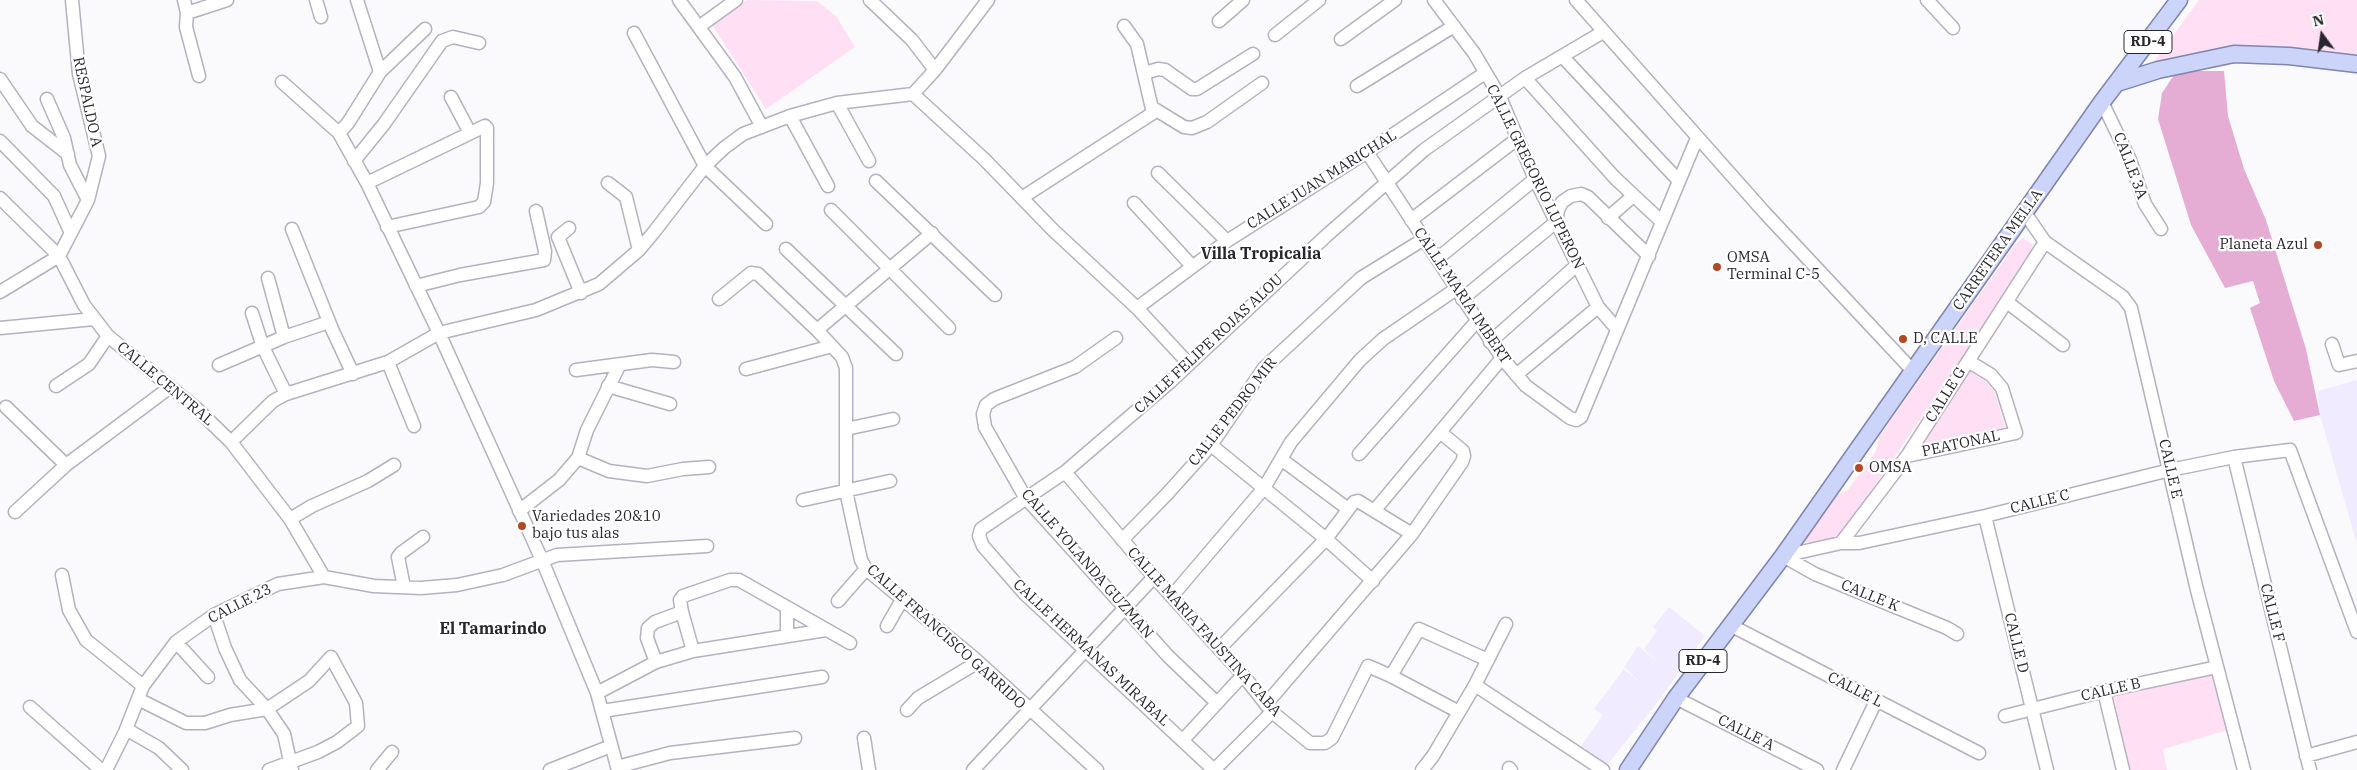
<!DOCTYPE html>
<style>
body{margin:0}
#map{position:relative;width:2357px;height:770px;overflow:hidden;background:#faf9fc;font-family:"IBM Plex Serif",serif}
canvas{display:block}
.north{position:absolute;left:2297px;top:10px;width:50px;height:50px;-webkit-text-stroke:4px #fff;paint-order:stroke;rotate:346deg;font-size:14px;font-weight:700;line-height:20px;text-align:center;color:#29272d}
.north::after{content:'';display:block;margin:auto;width:18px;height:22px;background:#29272d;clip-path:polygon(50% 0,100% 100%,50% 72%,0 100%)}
</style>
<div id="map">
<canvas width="2357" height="770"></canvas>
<div class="north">N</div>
</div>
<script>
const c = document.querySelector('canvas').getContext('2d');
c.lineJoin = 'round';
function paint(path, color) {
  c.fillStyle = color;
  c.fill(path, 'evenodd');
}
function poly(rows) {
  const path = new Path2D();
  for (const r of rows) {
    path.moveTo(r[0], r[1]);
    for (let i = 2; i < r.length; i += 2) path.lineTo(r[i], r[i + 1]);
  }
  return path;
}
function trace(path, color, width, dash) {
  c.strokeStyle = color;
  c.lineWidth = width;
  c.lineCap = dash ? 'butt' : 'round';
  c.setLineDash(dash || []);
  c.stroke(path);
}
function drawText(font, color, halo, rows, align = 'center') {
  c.font = font + ' "IBM Plex Serif",serif';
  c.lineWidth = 4.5;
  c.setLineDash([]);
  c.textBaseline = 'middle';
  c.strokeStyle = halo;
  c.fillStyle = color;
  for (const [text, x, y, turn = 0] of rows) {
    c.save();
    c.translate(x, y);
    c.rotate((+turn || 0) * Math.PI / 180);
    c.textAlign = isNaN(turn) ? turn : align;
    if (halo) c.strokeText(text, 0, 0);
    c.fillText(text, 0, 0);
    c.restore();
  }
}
const built = poly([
 [2357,380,2357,544,2320,415,2318,391],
 [1669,607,1705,636,1660,699,1607,765,1581,746,1603,715,1594,709,1624,669,1645,686,1624,667,1638,646,1662,665,1644,649,1657,631,1653,627]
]);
const green = poly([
 [747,0,817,1,836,16,855,47,766,109,709,20],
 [2199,0,2357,0,2357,57,2246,47,2153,63],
 [2023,238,2033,245,2032,255,1839,538,1816,543,1806,542,1805,539,1837,495,1848,490,1876,451,1879,437,2017,242],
 [1968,370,1984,380,1994,390,2005,427,1916,448],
 [2213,670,2228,730,2163,749,2167,770,2130,770,2113,694]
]);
const forest = poly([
 [2196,71,2224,71,2228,116,2244,169,2266,220,2306,349,2320,415,2294,421,2274,381,2250,308,2260,303,2253,281,2225,288,2191,225,2158,119,2162,93,2174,75]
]);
const minor = poly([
 [184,0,187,13],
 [316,0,321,17],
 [357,0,380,72,348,123,339,133,367,183,439,333,542,560,597,693,618,770],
 [679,0,735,77,762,127],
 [1434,0,1474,53,1499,95,1535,179,1598,307,1617,329],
 [1576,0,1765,213,1913,371],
 [1927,0,1953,28],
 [1219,21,1243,0],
 [700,26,736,0],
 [634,33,705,166,766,224],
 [1275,35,1319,0],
 [1341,39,1395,0],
 [1562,56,1679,181],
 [935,70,988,0],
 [380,72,425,29],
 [1145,73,1158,69,1165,70,1192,89,1197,89,1253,54],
 [199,76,186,27,187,13,227,0],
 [1525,78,1615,178,1662,222],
 [0,79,32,126,68,154],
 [282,82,339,133],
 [1357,86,1454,26],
 [913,94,984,159,1053,230,1137,308,1189,364],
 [451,97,470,133],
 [47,99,64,138,70,165,88,200],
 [2102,102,2130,160,2145,204,2161,229],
 [837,103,869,161],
 [1153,108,1184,127,1192,128,1207,122,1262,83],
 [790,116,828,186],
 [0,141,54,196,70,231],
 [1367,152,1502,358,1526,386,1570,418,1576,420,1581,417,1697,138],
 [354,161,384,124,442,41,453,37,479,43],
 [1158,173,1227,241],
 [876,181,995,295],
 [367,183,485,126,487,128,487,183,484,202,479,207,387,227],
 [608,183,626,197,639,250],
 [1023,197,1153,113,1137,44,1124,26],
 [0,198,59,256,84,305,108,336,196,408,231,442,290,519,324,577],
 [1134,203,1192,266],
 [831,210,949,328],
 [2025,213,2045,242,2123,297,2131,308,2197,590,2244,770],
 [1608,218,1633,196],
 [1411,220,1517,139],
 [569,228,558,237,581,293],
 [292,229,332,329,353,374],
 [786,249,896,354],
 [1437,259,1535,179],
 [268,278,284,337],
 [416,286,460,275,544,260,545,251,536,211],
 [0,292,59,256,88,200,99,156,79,74,72,0],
 [719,299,751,273,758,274,817,330,842,357,846,368,846,491,861,560,866,569,974,658,1097,770],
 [1462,299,1556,222,1558,210,1562,202,1571,196,1581,194,1588,197,1649,256],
 [2007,302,2063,345],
 [1137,308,1227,241,1367,152,1485,73],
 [252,313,263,347,286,394],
 [0,328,94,319],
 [817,330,932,233],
 [1116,338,1075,367,994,399,986,405,983,414,985,427,1025,497,1168,656,1217,703],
 [1490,342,1577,265],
 [2332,344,2339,365,2357,361],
 [388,362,414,426],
 [219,365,284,337,329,322],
 [746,369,832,346],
 [576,370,652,360,674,362],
 [1516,375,1598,307],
 [56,386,89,364,108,336],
 [608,386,670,404],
 [6,407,66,465],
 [846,429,893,419],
 [231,442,273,401,286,394,388,362,439,333,536,310,599,284,639,250,654,232,705,166,724,148,743,134,790,116,837,103,913,94,935,70,912,40,870,0],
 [1211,445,1326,539,1373,581],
 [1359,454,1477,321],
 [1907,456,2016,433,2002,388,1991,375,1968,361],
 [2234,457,2310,770],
 [578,458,609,471,647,476,683,469,709,467],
 [1281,459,1348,509],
 [1065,472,1154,577,1243,675,1272,712,1310,743,1325,743,1332,738,1368,666,1391,676,1459,712],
 [803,500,890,481],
 [519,511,559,480,578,458,587,430,619,366],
 [1374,511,1502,358],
 [15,512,66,465,169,388],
 [1985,516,2047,770],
 [290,519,312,506,368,481,394,465],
 [1122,540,1167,494,1211,445,1264,368,1361,278,1424,239],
 [1841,543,1907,456,2045,242],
 [1783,556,1841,543,1859,543,1985,516,2170,470,2234,457,2290,450,2357,632],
 [1783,556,1815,574,1947,628,1957,634],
 [62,575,69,610,86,640,143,686],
 [404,587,398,557,401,553,423,537],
 [1172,596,1264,488,1291,442,1360,360,1383,339,1456,289],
 [838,601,866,569],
 [214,615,225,648,240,680,267,709,284,734,292,770],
 [1730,625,1979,753],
 [887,626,903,598],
 [787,636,787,608],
 [176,642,208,677],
 [1219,649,1326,539,1354,502,1358,501,1412,534],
 [693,651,682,612,680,600,683,596,730,580,739,580,850,643],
 [656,662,647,638,648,628,655,622,682,612],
 [1391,676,1419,629,1488,660],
 [1475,685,1603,770],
 [2104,691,2123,770],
 [597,693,656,662,693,651,826,630],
 [1676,698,1817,770],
 [138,699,186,723,205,723,230,715,267,709,309,681,331,657,356,703,358,726,337,742,318,752,269,770],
 [1266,704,1412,534,1462,462,1464,456,1463,451,1440,432],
 [30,707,101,770],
 [907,710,918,698,978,662],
 [602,711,822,677],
 [2005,716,2104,691,2217,667],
 [126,729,159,748,182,770],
 [864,738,869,770],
 [1183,740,1243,675],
 [2306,756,2357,742],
 [617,767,670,753,795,738],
 [1509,768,1511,770],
 [106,770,125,732,143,686,176,642,214,615,278,584,324,577,374,586,421,588,457,585,503,575,557,555,707,546],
 [377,770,392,752],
 [550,770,611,746],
 [973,770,1154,577],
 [1214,770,1025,594,983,546,979,536,981,529,1065,472,1170,382,1326,236,1424,150,1525,78,1603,32],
 [1214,770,1272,712],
 [1422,770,1433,756,1475,685,1506,624],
 [1843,770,1876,701]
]);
const major = poly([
 [2117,83,2158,70,2234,54,2289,56,2357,64],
 [1628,770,1676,698,1783,556,2102,102,2179,0]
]);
const markers = [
 [2318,245,5,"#b14a23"],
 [1717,267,5,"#b14a23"],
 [1903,339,5,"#b14a23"],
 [1859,468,5,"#b14a23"],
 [522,526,5,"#b14a23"]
];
const shields = [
 [2148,42,48],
 [1703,661,48]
];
const shieldNames = [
 ["RD-4",2148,42],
 ["RD-4",1703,661]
];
const streetNames = [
 ["RESPALDO A",87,102,78],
 ["CALLE 3A",2130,166,69],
 ["CALLE GREGORIO LUPERON",1535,177,64],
 ["CALLE JUAN MARICHAL",1322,180,-32],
 ["CARRETERA MELLA",1998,250,-55],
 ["CALLE MARIA IMBERT",1462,296,56],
 ["CALLE FELIPE ROJAS ALOU",1209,344,-43],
 ["CALLE CENTRAL",165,384,40],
 ["CALLE G",1946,395,-58],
 ["CALLE PEDRO MIR",1233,412,-52],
 ["PEATONAL",1961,444,-12],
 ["CALLE E",2170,469,77],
 ["CALLE C",2040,502,-14],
 ["CALLE YOLANDA GUZMAN",1087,564,49],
 ["CALLE K",1870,596,22],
 ["CALLE 23",240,604,-27],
 ["CALLE F",2272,613,76],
 ["CALLE MARIA FAUSTINA CABA",1204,632,48],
 ["CALLE FRANCISCO GARRIDO",946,637,42],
 ["CALLE D",2016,643,76],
 ["CALLE HERMANAS MIRABAL",1091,653,43],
 ["CALLE L",1855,690,27],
 ["CALLE B",2111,690,-13],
 ["CALLE A",1746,733,27]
];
const poiNames = [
 ["Planeta Azul",2308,245,"right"],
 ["OMSA",1727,258],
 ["Terminal C-5",1727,275],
 ["D, CALLE",1913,339],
 ["OMSA",1869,468],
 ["Variedades 20&10",532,517],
 ["bajo tus alas",532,534]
];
const neighbourhoodNames = [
 ["Villa Tropicalia",1261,254],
 ["El Tamarindo",493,629]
];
paint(built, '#f0ebfe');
paint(green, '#fedff4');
paint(forest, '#e5add4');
trace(minor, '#b5b1c0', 15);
trace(major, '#7e85af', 19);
trace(minor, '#fff', 12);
trace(major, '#cdd4f9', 16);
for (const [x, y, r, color] of markers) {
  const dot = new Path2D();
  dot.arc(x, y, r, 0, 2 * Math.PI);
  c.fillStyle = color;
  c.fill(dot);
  trace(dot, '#fff', 2);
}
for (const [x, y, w] of shields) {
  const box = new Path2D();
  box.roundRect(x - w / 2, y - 11.5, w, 23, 4);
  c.fillStyle = '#fff';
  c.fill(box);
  trace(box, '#29272d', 1);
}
drawText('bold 14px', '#29272d', null, shieldNames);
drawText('15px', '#29272d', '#fff', streetNames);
drawText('15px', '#29272d', '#fff', poiNames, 'left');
drawText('bold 16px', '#29272d', '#fff', neighbourhoodNames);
</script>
